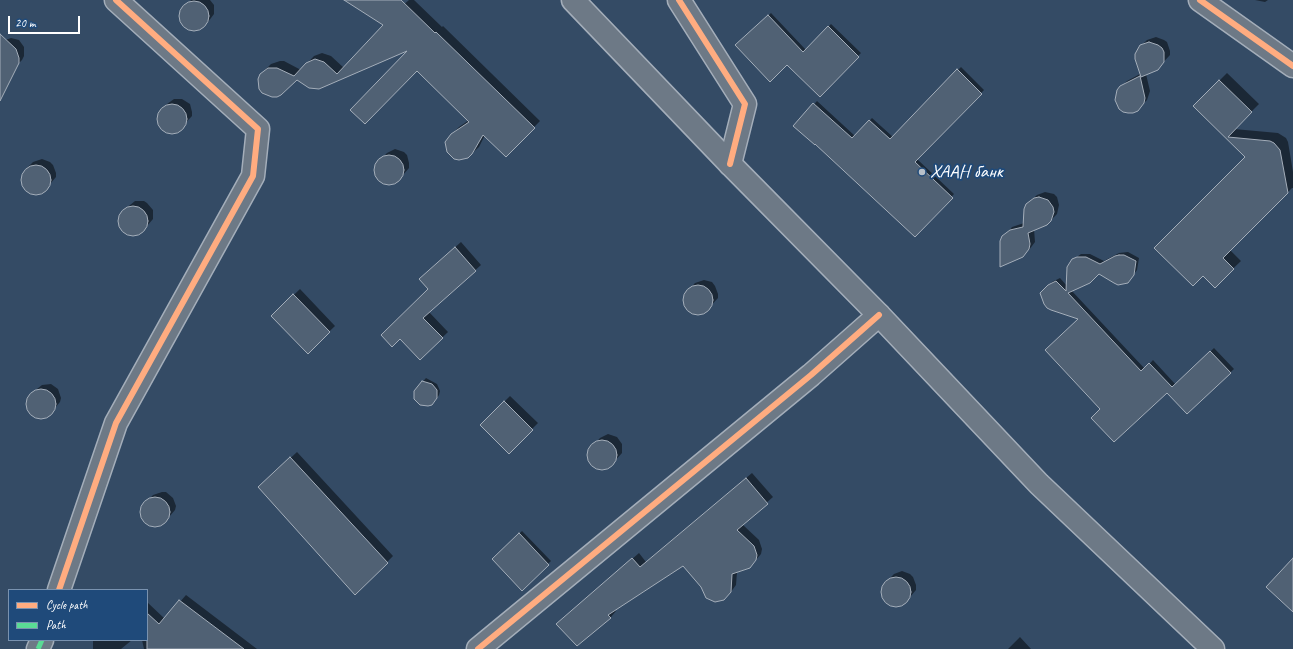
<!DOCTYPE html>
<meta charset="utf-8">
<style>
body{margin:0}
#map{position:relative;width:1293px;height:649px;overflow:hidden;background:#344b65;font-family:Caveat,sans-serif}
canvas{display:block}
.legend{position:absolute;left:8px;top:589px;width:140px;height:52px;box-sizing:border-box;background:#1f4a7a;border:1px solid #7992af;margin:0;padding:5px 7px;list-style:none;font-size:12px;color:#fff}
.legend li{display:flex;align-items:center;gap:8px;height:20px}
.legend b{width:20px;border:1px solid #7992af}
.scale{position:absolute;left:8px;top:16px;width:72px;height:18px;box-sizing:border-box;border:2px solid #fff;border-top:0;padding-left:5px;font-size:12px;line-height:14px;white-space:nowrap;color:#fff;-webkit-text-stroke:3px #1f4a7a;paint-order:stroke}
</style>
<div id="map">
<canvas width="1293" height="649"></canvas>
<ul class="legend">
<li><b style="height:5px;background:#ffac80"></b>Cycle path</li>
<li><b style="height:5px;background:#5adb95"></b>Path</li>
</ul>
<div class="scale">20 m</div>
</div>
<script>
const c = document.querySelector('canvas').getContext('2d');
c.lineJoin = 'round';
function paint(path, color) {
  c.fillStyle = color;
  c.fill(path, 'evenodd');
}
function poly(rows) {
  const path = new Path2D();
  for (const r of rows) {
    if (r.length === 3) {
      path.moveTo(r[0] + r[2], r[1]);
      path.arc(r[0], r[1], r[2], 0, 2 * Math.PI);
      continue;
    }
    path.moveTo(r[0], r[1]);
    for (let i = 2; i < r.length; i += 2) path.lineTo(r[i], r[i + 1]);
  }
  return path;
}
function trace(path, color, width, dash) {
  c.strokeStyle = color;
  c.lineWidth = width;
  c.lineCap = dash ? 'butt' : 'round';
  c.setLineDash(dash || []);
  c.stroke(path);
}
function drawText(font, color, halo, rows, align = 'center') {
  c.font = font + ' Caveat,sans-serif';
  c.lineWidth = 3.5;
  c.setLineDash([]);
  c.textBaseline = 'middle';
  c.strokeStyle = halo;
  c.fillStyle = color;
  for (const [text, x, y, turn = 0] of rows) {
    c.save();
    c.translate(x, y);
    c.rotate((+turn || 0) * Math.PI / 180);
    c.textAlign = isNaN(turn) ? turn : align;
    if (halo) c.strokeText(text, 0, 0);
    c.fillText(text, 0, 0);
    c.restore();
  }
}
const shadow = poly([
 [191,0,210,0,214,5,214,14,208,22,202,28,193,30,184,26,182,23,181,13],
 [359,0,398,0,401,7,409,0,414,0,442,27,443,26,540,121,506,156,485,135,479,147,468,157,452,134,459,127,469,120,417,69,412,48,319,88,296,78,264,71,271,64,280,61,284,61,301,70,314,56,322,53,331,56,344,68,385,25],
 [1255,0,1268,0,1265,2],
 [771,13,806,50,831,24,861,53,820,96,787,64,737,45],
 [1156,37,1164,40,1167,42,1170,51,1170,55,1157,69,1146,74,1150,91,1147,100,1137,110,1118,90,1127,81,1140,74,1141,46,1147,40],
 [11,38,19,40,24,47,24,56,22,60,12,70,0,71,0,42],
 [961,67,984,90,917,159,954,194,915,236,815,143,795,126,817,101,855,136,872,118,893,137],
 [1227,73,1259,104,1234,129,1278,133,1286,138,1288,142,1293,172,1293,188,1292,188,1230,250,1241,261,1215,286,1246,157,1194,106],
 [174,99,182,99,190,104,192,112,192,116,179,130,175,132,166,131,159,125,158,115,163,107],
 [395,149,404,152,407,155,409,163,409,168,397,182,388,184,383,183,379,180,375,172,377,163,387,153],
 [42,159,50,162,53,165,56,173,56,177,44,191,34,193,30,192,26,189,22,181,22,176,27,168,33,162],
 [1045,192,1054,194,1057,197,1059,205,1057,214,1050,221,1034,229,1035,242,1029,250,1001,241,1012,227,1024,223,1030,201,1037,195],
 [135,201,144,201,147,203,153,210,153,219,141,233,136,234,127,234,120,227,119,218,124,210],
 [461,242,481,265,429,312,448,332,420,359,400,338,429,289,426,273],
 [1128,252,1139,258,1137,270,1131,278,1099,273,1071,290,1145,369,1153,360,1176,385,1214,348,1234,369,1187,413,1167,391,1101,409,1080,319,1042,294,1052,282,1060,278,1067,286,1073,260,1081,254,1090,254,1104,261,1119,253],
 [704,280,712,282,715,286,718,294,718,298,705,312,696,314,688,310,684,302,686,293,695,283],
 [300,289,335,326,308,352,272,316],
 [426,378,437,384,440,391,439,395,435,401,417,388],
 [51,384,58,389,61,398,60,402,48,416,39,418,31,414,27,406,27,401,32,393,42,385],
 [510,396,538,423,509,452,481,425],
 [608,434,617,437,622,444,622,453,613,463,605,468,596,468,592,465,589,461,588,452,600,438],
 [297,452,393,556,356,594,265,482],
 [752,473,773,497,742,524,759,540,762,549,761,554,749,568,737,572,736,585,730,593,702,586,684,565,615,610,616,611,611,617,577,645,564,619,639,553,646,562],
 [162,492,166,492,173,498,176,506,175,510,163,524,154,526,145,522,141,514,144,505,153,495],
 [522,531,551,561,522,589,493,559],
 [902,571,910,574,913,577,916,585,916,590,904,604,895,605,886,602,882,593,884,584,894,574],
 [186,595,257,649,144,649,142,640,147,640,147,602,165,619],
 [1020,637,1031,649,1008,649],
 [93,640,132,640,121,649,93,649]
]);
const building = poly([
 [344,0,401,0,435,33,436,32,535,128,506,157,483,135,472,154,468,158,459,160,454,159,447,152,445,142,451,134,469,122,417,71,365,124,350,110,407,51,319,89,309,88,297,80,281,95,277,97,272,97,262,93,259,89,258,79,260,74,268,68,277,68,294,76,306,63,315,59,324,62,337,74,383,25,344,0],
 [194,16,15],
 [768,15,803,52,828,26,859,57,820,97,787,65,770,82,735,45,768,15],
 [0,34,16,49,19,58,19,63,0,101,0,34],
 [1149,42,1158,45,1162,48,1164,52,1164,62,1158,70,1141,77,1135,59,1135,54,1140,45,1149,42],
 [957,69,982,94,915,162,953,198,915,237,815,144,815,145,793,126,813,103,852,138,869,120,890,139,957,69],
 [1140,76,1145,98,1144,103,1138,111,1133,113,1128,113,1123,112,1119,109,1115,100,1117,90,1120,86,1140,76],
 [1219,80,1252,112,1228,137,1270,141,1274,143,1280,150,1288,193,1223,258,1234,269,1215,288,1203,276,1193,286,1154,248,1245,157,1193,106,1219,80],
 [172,119,15],
 [389,170,15],
 [36,180,15],
 [1039,197,1048,200,1053,207,1054,212,1051,221,1047,225,1028,233,1030,244,1029,249,1023,257,1000,267,1000,241,1002,236,1010,230,1023,227,1024,209,1026,204,1034,198,1039,197],
 [133,221,15],
 [455,247,476,271,423,318,443,338,420,360,400,339,392,347,381,335,428,289,419,279,455,247],
 [1119,255,1124,255,1136,261,1134,275,1128,283,1118,285,1114,283,1099,274,1090,283,1068,293,1141,371,1149,363,1172,387,1210,351,1231,373,1187,414,1167,393,1114,442,1091,418,1100,409,1045,350,1078,319,1051,310,1047,308,1044,304,1040,293,1048,285,1056,281,1066,291,1067,267,1072,259,1077,257,1086,257,1100,264,1115,256,1119,255],
 [698,300,15],
 [293,294,330,332,308,354,271,316,293,294],
 [422,381,432,384,437,390,437,398,432,405,428,406,420,405,414,399,414,391,422,381],
 [41,404,15],
 [504,401,533,430,509,454,480,425,504,401],
 [602,455,15],
 [290,457,388,563,355,595,258,487,290,457],
 [746,478,768,504,737,530,754,546,757,555,756,560,750,568,732,574,731,592,724,600,715,602,706,598,701,587,683,566,608,615,611,618,577,646,556,624,632,558,640,567,746,478],
 [155,512,15],
 [519,533,549,565,522,591,492,559,519,533],
 [1293,558,1293,612,1266,587,1293,558],
 [896,592,15],
 [179,600,244,649,147,649,147,613,159,624,179,600]
]);
const minor = poly([
 [679,0,745,104,730,164],
 [1200,0,1293,66],
 [59,590,116,423,253,176,258,129,116,0],
 [38,649,42,640],
 [478,649,811,375,879,315]
]);
const trunk = poly([
 [573,0,730,164,879,315,1039,484,1213,649]
]);
const quiet = poly([
 [38,649,42,640]
]);
const cycleway = poly([
 [679,0,745,104,730,164],
 [1200,0,1293,66],
 [59,590,116,423,253,176,258,129,116,0],
 [478,649,811,375,879,315]
]);
const markers = [
 [922,172,4,"#b8c0c9"]
];
const poiNames = [
 ["ХААН банк",930,172]
];
paint(shadow, '#0007');
paint(building, '#506174');
trace(building, '#a4aeba', 1);
trace(minor, '#a4aeba', 25);
trace(trunk, '#a4aeba', 25);
trace(minor, '#6d7986', 22);
trace(trunk, '#6d7986', 22);
trace(quiet, '#5adb95', 5, [10, 5]);
trace(cycleway, '#ffac80', 6);
for (const [x, y, r, color] of markers) {
  const dot = new Path2D();
  dot.arc(x, y, r, 0, 2 * Math.PI);
  c.fillStyle = color;
  c.fill(dot);
  trace(dot, '#1f4a7a', 1.5);
}
drawText('19px', '#fff', '#1f4a7a', poiNames, 'left');
</script>
